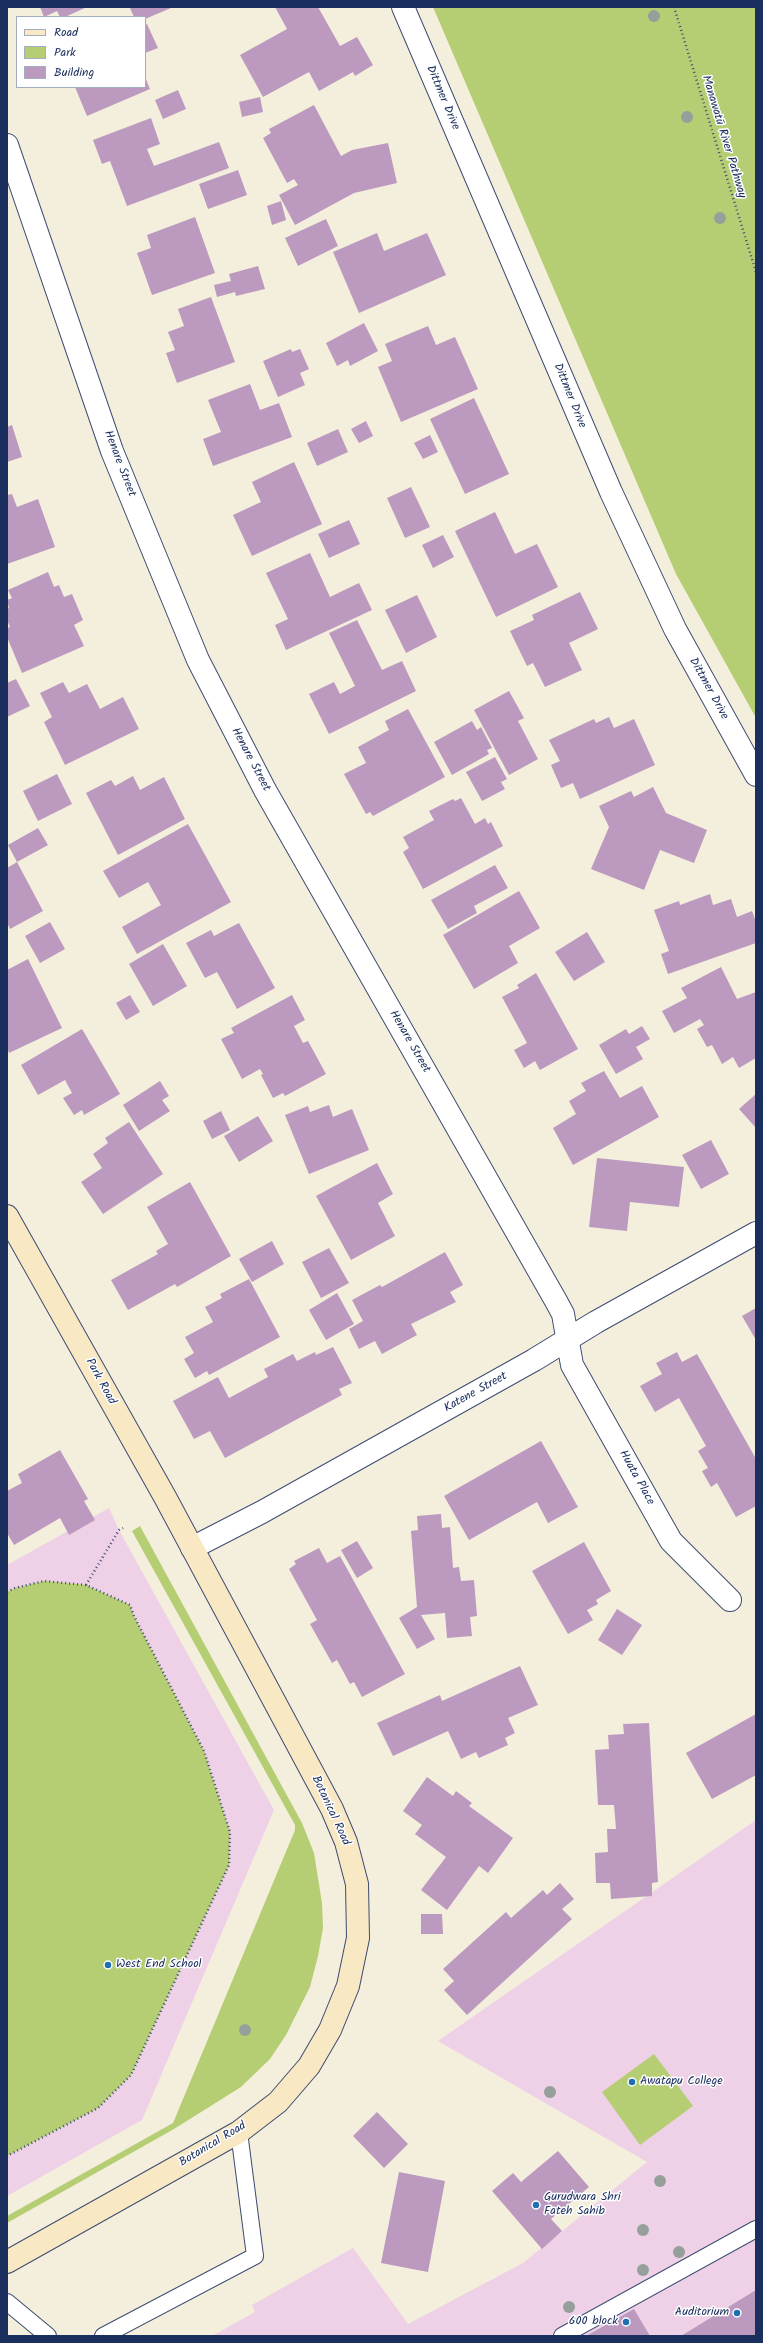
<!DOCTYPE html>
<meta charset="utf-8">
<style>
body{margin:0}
#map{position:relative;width:763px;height:2343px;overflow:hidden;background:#f4efdc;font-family:Kalam,sans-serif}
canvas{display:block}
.frame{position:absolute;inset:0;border:8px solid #1b2f5e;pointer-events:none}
.legend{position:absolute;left:16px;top:16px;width:130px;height:72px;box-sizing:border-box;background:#fff;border:1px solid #a4acbf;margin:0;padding:5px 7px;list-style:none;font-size:12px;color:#1b2f5e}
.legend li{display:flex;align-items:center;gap:8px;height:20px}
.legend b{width:20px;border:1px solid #a4acbf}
</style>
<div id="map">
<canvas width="763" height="2343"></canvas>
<div class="frame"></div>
<ul class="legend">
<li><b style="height:5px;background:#f8e8c3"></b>Road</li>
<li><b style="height:11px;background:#b6ce73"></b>Park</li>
<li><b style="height:11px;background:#bc99bf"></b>Building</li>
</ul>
</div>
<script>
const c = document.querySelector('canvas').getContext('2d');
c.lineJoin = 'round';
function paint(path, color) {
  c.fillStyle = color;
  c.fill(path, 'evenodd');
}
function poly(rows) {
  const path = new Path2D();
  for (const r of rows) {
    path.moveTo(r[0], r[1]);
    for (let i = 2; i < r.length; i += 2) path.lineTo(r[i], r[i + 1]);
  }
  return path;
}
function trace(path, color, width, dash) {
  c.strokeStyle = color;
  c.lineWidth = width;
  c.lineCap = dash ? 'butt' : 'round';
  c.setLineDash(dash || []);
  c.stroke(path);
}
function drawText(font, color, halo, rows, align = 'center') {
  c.font = font + ' Kalam,sans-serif';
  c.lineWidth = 3;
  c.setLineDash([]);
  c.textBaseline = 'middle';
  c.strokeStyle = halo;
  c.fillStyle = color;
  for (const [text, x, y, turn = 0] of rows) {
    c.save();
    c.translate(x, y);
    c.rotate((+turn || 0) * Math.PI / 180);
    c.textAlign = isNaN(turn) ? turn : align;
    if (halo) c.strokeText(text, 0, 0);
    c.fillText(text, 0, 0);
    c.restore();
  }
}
const built = poly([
 [109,1508,119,1530,274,1810,142,2120,7,2196,7,1565],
 [756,1820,756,2336,212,2336,255,2312,252,2305,353,2248,408,2324,523,2263,647,2162,438,2041]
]);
const green = poly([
 [433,7,756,7,756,718,676,574],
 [140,1526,302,1823,314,1853,322,1903,323,1928,318,1956,310,1987,286,2035,270,2059,241,2087,174,2129,7,2223,7,2216,173,2123,295,1830,295,1825,132,1531],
 [44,1581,86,1585,130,1605,134,1616,204,1751,230,1832,229,1865,131,2075,98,2108,7,2156,7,1592,15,1588],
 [654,2054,693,2106,640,2145,602,2092]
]);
const building = poly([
 [40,7,87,7,65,17,60,17,57,11,44,17],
 [132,7,170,7,171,8,145,19,145,17,134,17,130,8],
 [275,7,318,7,340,46,357,37,373,65,355,76,353,72,319,91,309,72,263,97,240,55,287,29],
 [147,24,158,48,145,53,145,25],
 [145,77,150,89,87,116,75,87,145,87],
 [178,90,186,109,163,119,155,100],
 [260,97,263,112,242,117,239,102],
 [314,105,341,156,352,150,388,143,397,183,354,193,295,225,279,195,298,185,294,179,287,183,263,138,271,133,269,129],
 [151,118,160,144,147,149,154,166,219,142,229,168,127,206,110,161,102,164,93,140],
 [238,170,247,195,208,209,199,184],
 [281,201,286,220,272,225,267,206],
 [195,217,215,273,152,295,137,253,151,248,147,235],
 [326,219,338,246,298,266,285,238],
 [377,233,384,251,427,233,446,275,359,313,333,252],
 [258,266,265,289,236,296,235,292,217,297,214,285,231,281,229,274],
 [211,297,235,362,177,383,166,353,175,350,168,332,184,326,178,309],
 [364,323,378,351,350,366,348,360,337,366,326,343],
 [428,326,436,345,455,337,478,389,401,422,378,367,392,361,385,344],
 [291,349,292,352,300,349,309,369,300,373,305,385,278,397,263,361],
 [250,384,260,410,279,403,292,437,213,466,203,439,221,432,208,400],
 [474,398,509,474,465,494,430,419],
 [366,421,373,436,359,443,351,429],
 [12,425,22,457,7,462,7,427],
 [338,429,348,452,317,466,307,443],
 [430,435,438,452,423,459,414,443],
 [294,462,322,524,252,556,233,515,261,502,252,482],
 [411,487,430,527,405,538,387,498],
 [12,494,17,507,38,499,55,547,7,564,7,495],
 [495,512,515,554,537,544,558,587,496,617,455,531],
 [349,520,360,544,329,558,318,534],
 [443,535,454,557,433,568,422,545],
 [310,553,330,597,359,583,372,610,286,650,275,625,288,619,266,573],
 [48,572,54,587,59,585,64,597,72,594,83,620,74,625,84,646,22,673,7,637,7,628,10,627,7,620,7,609,9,608,7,600,12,598,8,590],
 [580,592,598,629,569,643,582,670,545,687,533,663,527,666,510,631,534,620,532,615],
 [417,595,437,637,406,653,385,610],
 [357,620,382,670,402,661,416,691,329,734,309,694,334,682,340,694,355,686,329,633],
 [16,679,30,706,7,717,7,683],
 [63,682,69,693,87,684,100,709,123,697,139,729,65,765,44,722,52,717,40,693],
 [509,691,524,718,518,721,538,759,509,775,474,710],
 [408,709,445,777,373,816,370,812,366,814,344,774,366,763,358,747,389,730,385,721],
 [609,717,614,728,634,719,655,765,580,799,573,783,561,788,551,765,560,761,549,740,594,719,596,723],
 [472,721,477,730,481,727,492,748,487,750,489,754,452,775,434,742],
 [495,757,507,779,501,782,505,789,482,801,466,772],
 [57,774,72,804,38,821,23,791],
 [133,776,140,790,164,777,185,819,118,855,86,793,111,780,115,786],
 [653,787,666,813,707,830,694,863,660,850,644,890,591,869,609,827,599,806,631,791,634,797],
 [461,798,475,824,485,818,488,824,491,822,503,846,423,889,403,852,409,848,403,837,434,820,429,811,453,799,455,801],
 [188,824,231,902,137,954,122,927,161,905,148,882,119,898,103,871],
 [38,828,48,845,17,862,8,845],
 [17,862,43,911,10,929,7,922,7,868],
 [495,865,508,888,474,906,477,913,448,929,431,900],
 [519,891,540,928,509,946,518,963,474,989,443,935],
 [710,894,713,905,731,899,737,917,752,911,756,922,756,943,668,974,661,954,669,951,654,910,679,901,680,905],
 [50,922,65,949,40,963,25,936],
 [239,923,275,988,237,1009,217,972,205,978,186,943,211,930,214,936],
 [587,932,605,962,574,981,555,952],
 [163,944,187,986,153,1006,129,964],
 [28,959,62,1028,9,1053,7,1048,7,970],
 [721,967,737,999,756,992,756,1058,739,1068,733,1057,722,1064,712,1045,707,1047,697,1029,704,1025,700,1019,674,1033,662,1011,687,998,681,988],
 [536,973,578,1049,540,1070,535,1061,524,1068,514,1050,527,1043,502,997,519,988,517,985],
 [130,995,140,1012,126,1020,116,1003],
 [292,995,305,1020,294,1026,303,1043,308,1041,326,1074,285,1096,283,1093,273,1098,261,1075,263,1074,260,1069,242,1079,221,1039,234,1033,231,1028],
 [642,1026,650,1039,636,1047,643,1059,616,1074,599,1045,626,1029,629,1034],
 [82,1029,120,1094,84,1115,82,1110,74,1115,63,1098,72,1093,65,1080,38,1095,21,1065],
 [604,1071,620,1098,642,1086,659,1117,573,1165,553,1128,576,1114,569,1101,586,1091,581,1083],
 [160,1081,169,1096,162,1100,170,1111,139,1131,123,1105],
 [756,1094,756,1128,739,1109],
 [329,1105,333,1117,352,1109,369,1150,309,1174,285,1115,308,1106,310,1112],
 [221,1111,230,1130,212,1139,203,1121],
 [258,1116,273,1141,239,1162,224,1136],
 [129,1122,163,1174,103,1214,81,1182,102,1168,93,1154,108,1143,105,1138],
 [711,1140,729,1174,701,1189,682,1155],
 [597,1158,684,1167,679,1207,630,1202,627,1231,589,1227],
 [377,1163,393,1194,378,1203,395,1236,351,1260,316,1196],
 [190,1182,231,1256,177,1287,175,1284,128,1310,111,1280,158,1254,156,1251,168,1244,147,1207],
 [272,1241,284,1264,252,1282,239,1259],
 [329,1248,349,1283,321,1298,302,1262],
 [445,1252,463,1285,450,1292,456,1302,411,1324,417,1335,382,1354,375,1341,359,1349,349,1329,363,1321,352,1300,380,1285,382,1287],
 [249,1279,280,1337,209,1375,207,1371,195,1378,184,1359,194,1353,185,1337,213,1322,205,1307,222,1298,220,1294],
 [337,1293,354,1324,326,1340,309,1310],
 [756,1308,756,1340,742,1316],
 [333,1347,352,1383,339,1389,342,1395,225,1458,210,1431,194,1439,173,1401,218,1377,229,1398,268,1377,264,1369,293,1354,297,1361,315,1352,316,1355],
 [677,1352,682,1362,697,1354,756,1459,756,1506,736,1517,717,1483,711,1487,702,1471,708,1468,698,1451,706,1446,679,1398,655,1412,640,1386,662,1374,656,1363],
 [541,1441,578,1507,548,1523,537,1502,469,1540,444,1496],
 [60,1450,88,1499,84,1501,95,1520,69,1535,60,1518,14,1545,7,1533,7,1491,22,1483,18,1474],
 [441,1514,442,1528,450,1527,453,1568,459,1567,461,1581,474,1580,477,1616,470,1617,472,1636,447,1638,445,1613,421,1615,435,1639,417,1649,399,1618,417,1607,411,1531,418,1530,417,1516],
 [357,1541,373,1568,357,1578,341,1550],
 [584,1542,611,1591,596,1600,598,1604,587,1610,593,1620,568,1634,532,1571],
 [319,1548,327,1563,340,1556,405,1674,362,1697,354,1682,350,1684,337,1660,332,1663,310,1624,317,1620,289,1569,296,1564,294,1561],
 [617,1609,642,1625,622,1655,598,1640],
 [520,1666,538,1705,508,1718,515,1733,505,1738,508,1745,479,1758,476,1752,461,1759,448,1731,393,1756,377,1723,440,1695,442,1701],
 [756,1714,756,1775,712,1799,686,1753],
 [649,1723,658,1882,652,1883,652,1896,611,1899,610,1883,596,1883,595,1853,608,1852,607,1829,616,1829,614,1805,598,1805,595,1750,609,1749,608,1735,624,1734,623,1724],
 [427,1777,453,1796,456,1791,472,1803,469,1806,513,1838,488,1873,479,1866,447,1910,421,1890,446,1857,415,1834,422,1825,403,1811],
 [560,1883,574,1899,562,1909,572,1919,467,2015,444,1990,454,1981,443,1969,506,1912,511,1918,543,1890,547,1895],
 [421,1914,442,1914,443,1934,421,1934],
 [377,2112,408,2144,384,2168,353,2136],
 [558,2151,589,2187,551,2219,562,2231,542,2249,492,2191,513,2173,521,2182],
 [399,2172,445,2181,428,2272,381,2263],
 [756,2290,756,2336,681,2336],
 [634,2309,650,2336,586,2336]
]);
const path = poly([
 [674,7,756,272],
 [86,1585,119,1530,123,1528],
 [7,1592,15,1588,44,1581,86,1585,130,1605,134,1616,204,1751,230,1832,229,1865,131,2075,98,2108,7,2156]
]);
const lane = poly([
 [7,2302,48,2336],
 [103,2336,255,2256,239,2132],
 [562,2336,756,2229]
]);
const street = poly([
 [403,7,611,492,675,629,756,775],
 [7,145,112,451,198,660,265,790,556,1301,563,1314,572,1365,671,1541,730,1600],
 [192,1548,262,1512,534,1360,596,1322,756,1233]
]);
const secondary = poly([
 [7,1216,165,1497,332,1809,346,1842,357,1884,358,1938,348,1986,330,2030,309,2066,278,2102,239,2132,7,2262]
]);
const trees = [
 [654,16],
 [687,117],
 [720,218],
 [245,2030],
 [550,2092],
 [660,2181],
 [643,2230],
 [679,2252],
 [643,2270],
 [569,2307]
];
const markers = [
 [108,1965,4,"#1f6fb2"],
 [632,2082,4,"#1f6fb2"],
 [536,2205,4,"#1f6fb2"],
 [737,2313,4,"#1f6fb2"],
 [626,2322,4,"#1f6fb2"]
];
const streetNames = [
 ["Dittmer Drive",442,98,67],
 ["Manawatū River Pathway",723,137,73],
 ["Dittmer Drive",569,396,68],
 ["Henare Street",119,464,69],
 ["Dittmer Drive",708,689,61],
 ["Henare Street",250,760,62],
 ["Henare Street",409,1042,60],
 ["Park Road",100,1382,61],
 ["Katene Street",476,1393,-29],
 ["Huata Place",636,1478,61],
 ["Botanical Road",330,1811,65],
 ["Botanical Road",213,2145,-31]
];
const poiNames = [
 ["West End School",116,1965],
 ["Awatapu College",640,2082],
 ["Gurudwara Shri",544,2198],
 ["Fateh Sahib",544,2212],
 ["Auditorium",729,2313,"right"],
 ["600 block",618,2322,"right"]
];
paint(built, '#eed0e7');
paint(green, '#b6ce73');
paint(building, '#bc99bf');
trace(lane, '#3c4c71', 18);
trace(street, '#3c4c71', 24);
trace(secondary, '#3c4c71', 24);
trace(path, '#3c4c71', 2.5, [1, 3]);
trace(lane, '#fff', 16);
trace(street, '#fff', 22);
trace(secondary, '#f8e8c3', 22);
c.fillStyle = '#96a09a';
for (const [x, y] of trees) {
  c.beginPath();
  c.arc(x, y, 6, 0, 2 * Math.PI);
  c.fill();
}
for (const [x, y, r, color] of markers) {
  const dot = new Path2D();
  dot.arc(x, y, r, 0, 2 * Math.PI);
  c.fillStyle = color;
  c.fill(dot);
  trace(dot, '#fff', 1.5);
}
drawText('12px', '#1b2f5e', '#fff', streetNames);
drawText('12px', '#1b2f5e', '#fff', poiNames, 'left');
</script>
